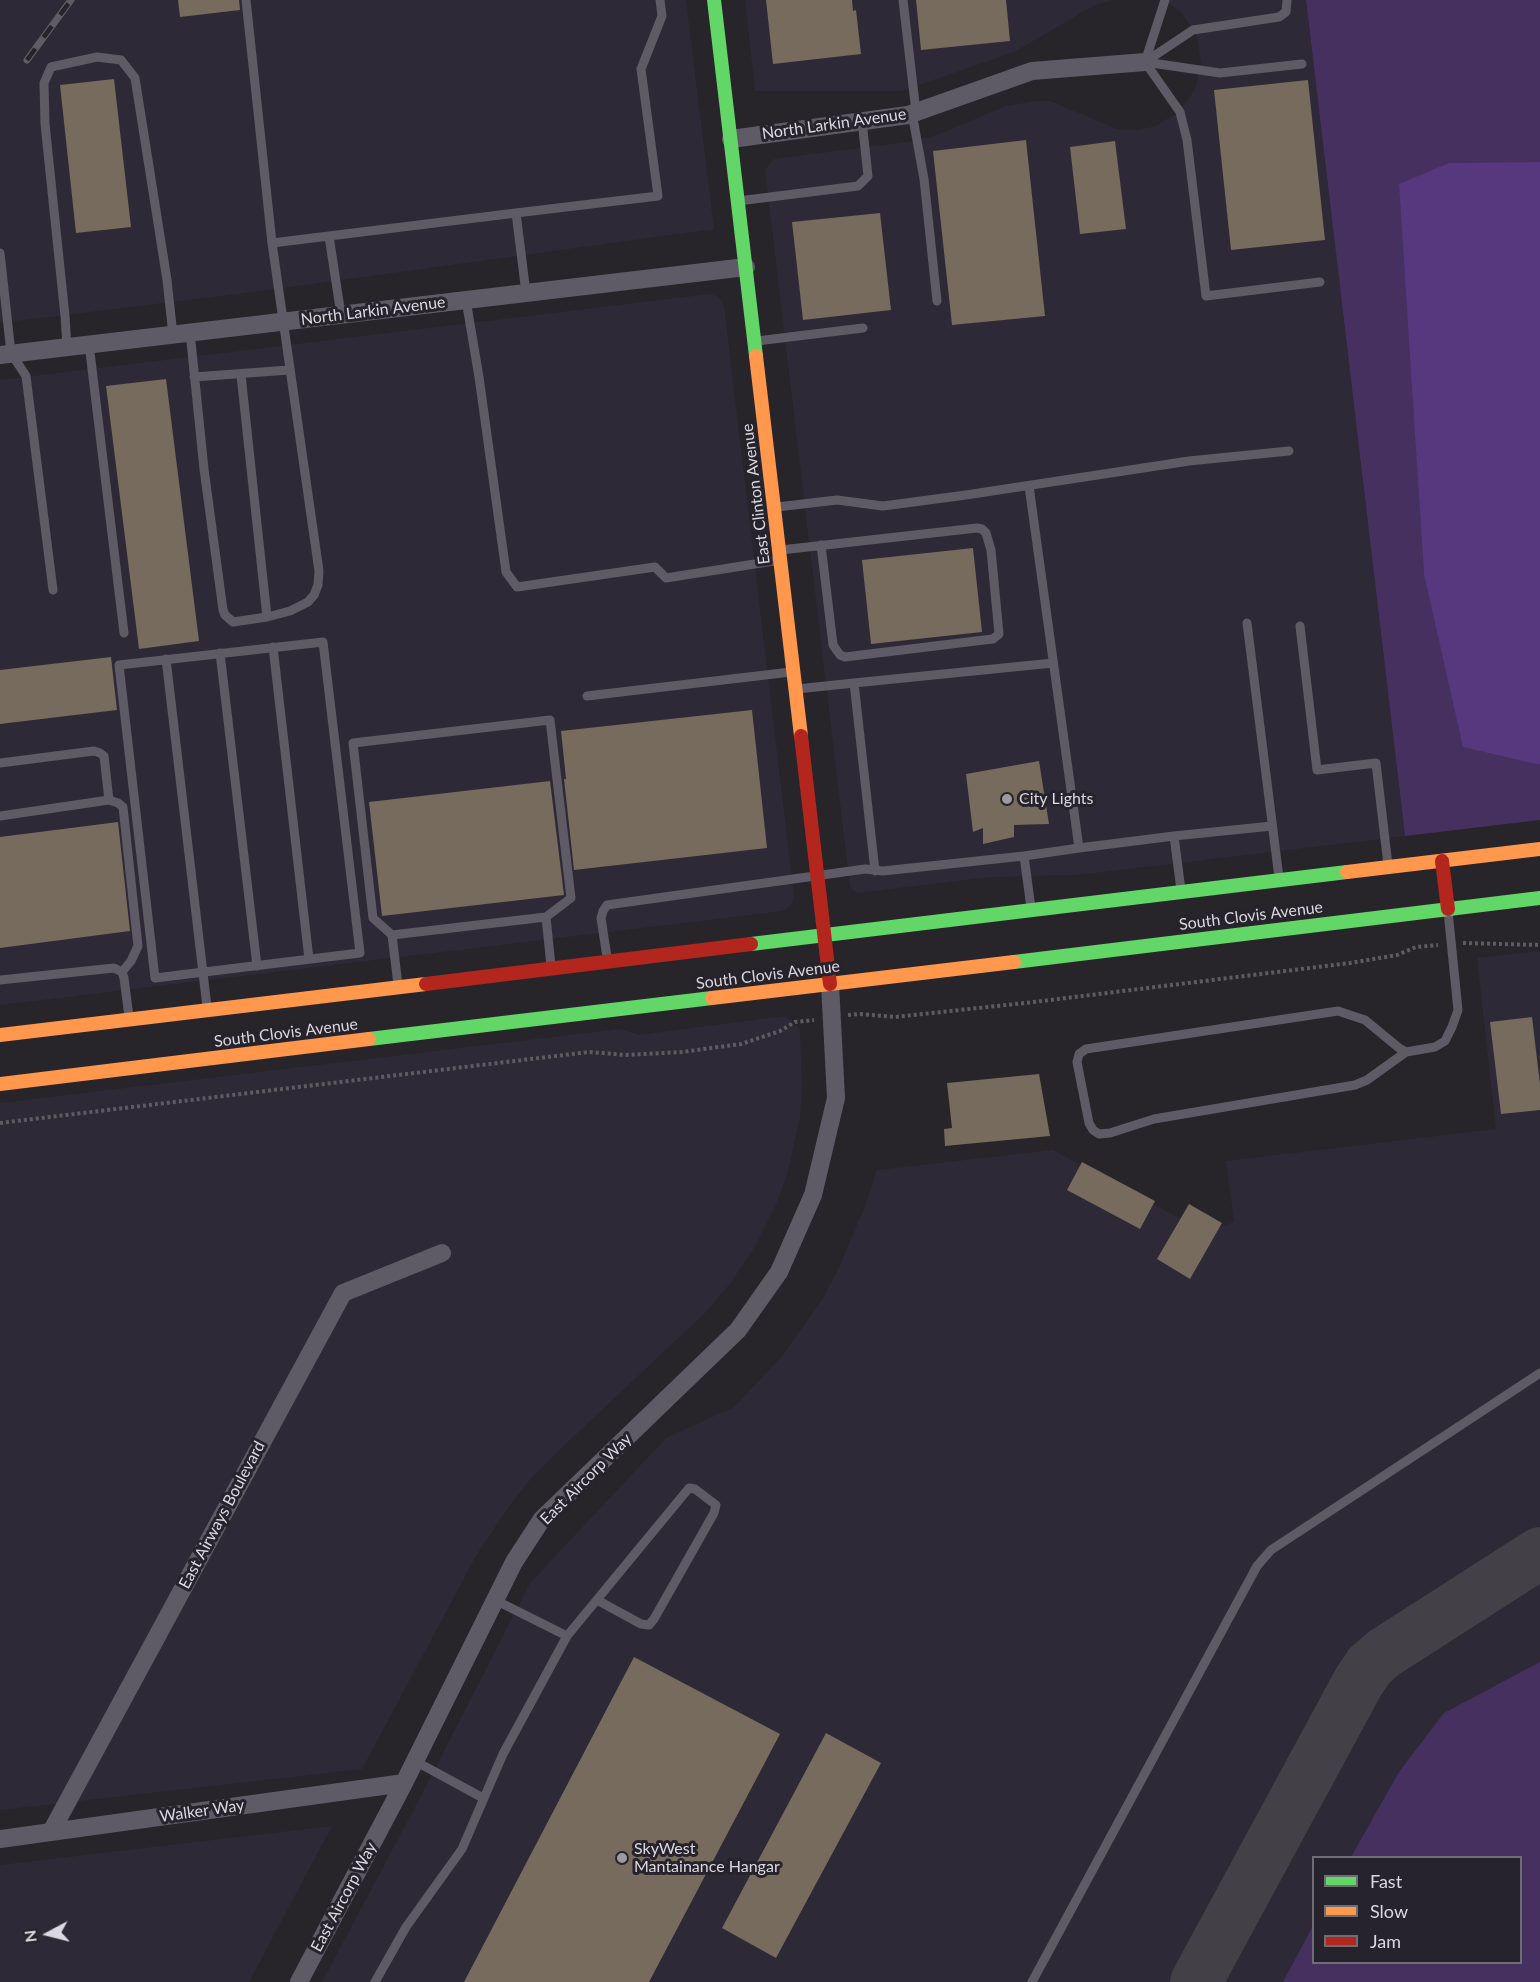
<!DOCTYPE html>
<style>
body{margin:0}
#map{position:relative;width:1540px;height:1982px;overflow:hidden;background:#27252a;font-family:Lato,sans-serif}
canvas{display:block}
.legend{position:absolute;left:1312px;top:1856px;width:210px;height:108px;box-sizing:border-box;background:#26232c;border:2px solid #6e6c74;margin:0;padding:8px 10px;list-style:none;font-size:18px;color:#dbd9df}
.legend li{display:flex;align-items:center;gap:12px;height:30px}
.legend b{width:30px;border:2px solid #6e6c74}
.north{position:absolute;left:18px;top:1904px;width:60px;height:60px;-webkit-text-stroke:4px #26232c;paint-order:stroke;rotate:263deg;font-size:16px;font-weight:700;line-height:24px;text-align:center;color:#dbd9df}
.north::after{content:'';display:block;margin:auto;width:21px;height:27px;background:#dbd9df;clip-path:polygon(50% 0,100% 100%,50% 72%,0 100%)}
</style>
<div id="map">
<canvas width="1540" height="1982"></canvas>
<ul class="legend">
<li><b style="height:8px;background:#63d668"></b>Fast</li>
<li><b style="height:8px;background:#ff974d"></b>Slow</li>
<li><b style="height:8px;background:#b3261e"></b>Jam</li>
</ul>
<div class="north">N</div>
</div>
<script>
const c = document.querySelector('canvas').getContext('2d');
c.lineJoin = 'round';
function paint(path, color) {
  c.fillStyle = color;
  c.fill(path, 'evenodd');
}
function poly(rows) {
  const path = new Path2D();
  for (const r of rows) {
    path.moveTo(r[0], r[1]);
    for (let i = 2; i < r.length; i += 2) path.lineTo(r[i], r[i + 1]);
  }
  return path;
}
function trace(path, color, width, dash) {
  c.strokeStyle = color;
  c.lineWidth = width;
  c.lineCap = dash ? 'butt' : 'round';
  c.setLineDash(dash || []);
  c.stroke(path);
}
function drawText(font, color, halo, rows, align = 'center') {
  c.font = font + ' Lato,sans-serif';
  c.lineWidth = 6;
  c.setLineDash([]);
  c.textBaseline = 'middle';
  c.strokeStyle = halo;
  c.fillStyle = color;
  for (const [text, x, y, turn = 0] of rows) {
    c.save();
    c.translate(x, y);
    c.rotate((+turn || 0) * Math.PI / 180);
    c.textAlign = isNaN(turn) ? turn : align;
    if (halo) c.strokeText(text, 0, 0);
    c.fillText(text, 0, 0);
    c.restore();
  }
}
const built = poly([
 [0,0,686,0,714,229,261,291,0,323],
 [745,0,1113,0,1095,5,1014,52,902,91,755,91],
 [1164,0,1306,0,1405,836,1078,875,989,877,857,893,850,887,765,170,774,159,915,141,937,135,1006,106,1036,101,1050,101,1117,129,1137,130,1156,126,1175,114,1190,97,1196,86,1201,64,1198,41,1194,31,1181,12],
 [710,294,719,297,724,306,794,896,792,903,788,908,783,911,0,1005,0,380],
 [1540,951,1540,1982,322,1982,424,1790,530,1583,666,1438,734,1407,783,1355,823,1298,839,1267,864,1209,877,1170,1053,1150,1205,1232,1234,1222,1226,1161,1496,1129,1477,958],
 [1314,1858,1520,1858,1520,1962,1314,1962],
 [785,1016,800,1029,802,1087,800,1117,788,1171,778,1200,753,1250,729,1285,705,1313,555,1454,532,1477,507,1509,476,1556,362,1769,0,1810,0,1103,620,1029,639,1035],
 [332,1826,249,1982,0,1982,0,1865]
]);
const green = poly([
 [1306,0,1540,0,1540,820,1405,836],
 [1540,1662,1540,1982,1283,1982,1313,1926,1314,1962,1520,1962,1520,1858,1351,1857,1399,1772,1444,1713]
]);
const water = poly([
 [1540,162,1540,764,1536,764,1463,747,1424,574,1399,184,1449,163]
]);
const taxiway = poly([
 [1196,1982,1359,1681,1370,1665,1384,1653,1540,1553]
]);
const building = poly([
 [178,0,239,0,240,10,180,17],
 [766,0,852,0,853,11,856,10,861,54,773,64],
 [916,0,1006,0,1010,41,921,50],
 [114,79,131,227,76,233,60,85],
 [1308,80,1325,240,1231,250,1214,90],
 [1026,140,1045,316,952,325,933,151],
 [1115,141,1126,229,1080,234,1070,147],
 [880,213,891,310,803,320,792,222],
 [166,379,199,641,139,649,106,386],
 [973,548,982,632,871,644,862,560],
 [111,657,117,710,0,724,0,670],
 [752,710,767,848,574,870,564,779,566,779,561,731],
 [1039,761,1049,824,1014,825,1014,837,983,844,983,828,973,832,966,774],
 [550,781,564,895,382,916,369,802],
 [118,822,130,931,0,948,0,837],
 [1532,1017,1540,1084,1540,1110,1501,1114,1490,1022],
 [1039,1074,1050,1136,945,1146,944,1129,952,1128,947,1083],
 [1082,1162,1155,1201,1140,1229,1067,1190],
 [1189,1204,1222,1223,1190,1279,1157,1259],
 [634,1657,780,1734,649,1982,464,1982],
 [826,1733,881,1763,776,1958,722,1928]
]);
const path = poly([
 [1463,943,1540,945],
 [848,1015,860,1014,895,1017,1034,1002,1350,963,1397,955,1416,947,1438,945],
 [0,1123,589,1052,626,1055,682,1052,741,1044,780,1031,795,1022,814,1020]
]);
const lane = poly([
 [246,0,272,243],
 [903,0,916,112],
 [1145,62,1180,112,1187,140,1206,296,1320,282],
 [1145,62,1193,30,1279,17,1286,12,1287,0],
 [1145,62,1220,73,1302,64],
 [1145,62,1165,0],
 [912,113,924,179,937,301],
 [738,201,858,186,868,176,862,121],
 [516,213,658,196,641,69,662,16,660,0],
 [0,253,11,353,26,376,53,590],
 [466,300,479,377,506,572,517,587,655,567,666,578,780,560],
 [341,315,329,236,516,213,526,293],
 [190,332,204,469,223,610,225,615,233,622,267,617,241,375],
 [757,341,863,328],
 [89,344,124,633],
 [67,347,65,316,45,124,44,83,51,67,97,57,121,60,135,78,167,280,173,335],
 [194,377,289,370],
 [1029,486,1079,848,1024,856,1031,908],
 [777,507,837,500,883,506,966,495,1189,461,1289,451],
 [781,550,977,528,982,529,986,533,991,550,999,634,993,639,984,640,845,657,840,655,833,645,821,545],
 [267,617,290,611,308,602,314,595,318,585,319,571,272,243,329,236],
 [1247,623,1279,878],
 [1300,626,1317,770,1376,763,1388,865],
 [323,642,360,953,155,978,119,665,323,642],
 [273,647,309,959],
 [220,653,257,966],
 [166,659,207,1007],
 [854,683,1053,663],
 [797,689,854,683,875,871],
 [587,696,791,672],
 [0,763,94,751,100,753,104,756,109,800],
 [0,816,109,800,118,803,123,807,138,946,131,961,122,972],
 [1174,836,1272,826],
 [1079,848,1174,836,1181,890],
 [392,935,373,918,353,743,550,720,571,898,546,917],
 [607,957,601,918,603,911,607,905,865,869,883,871,1024,856],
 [0,980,114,968,122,972,124,978,129,1017],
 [398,985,392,935,546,917,551,966],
 [1406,1052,1367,1080,1355,1085,1154,1119,1110,1133,1099,1134,1093,1130,1089,1123,1077,1062,1079,1054,1086,1049,1338,1011,1365,1020,1399,1048,1406,1052,1435,1047,1445,1041,1452,1027,1458,1010,1448,911],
 [567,1636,689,1488,695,1489,716,1505,714,1513,654,1619,649,1625,641,1624,597,1600],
 [415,1761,483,1798],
 [375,1982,406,1927,462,1849,503,1754,567,1636,495,1600],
 [1032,1982,1257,1566,1271,1550,1540,1373]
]);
const street = poly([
 [731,139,908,115,1032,71,1145,62],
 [0,355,746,267],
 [51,1832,343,1293,442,1253],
 [0,1839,404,1783],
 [299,1982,404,1783,514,1562,542,1519,738,1330,779,1272,813,1195,836,1098,830,984]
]);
const fast = poly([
 [714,0,756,356],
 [751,944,1347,872],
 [1014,962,1540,898],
 [369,1039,712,998]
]);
const slow = poly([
 [756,356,801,736],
 [1347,872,1540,849],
 [712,998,1014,962],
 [0,1035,426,984],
 [0,1084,369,1039]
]);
const jam = poly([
 [801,736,830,984],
 [1442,861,1448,909],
 [426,984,751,944]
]);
const rail = poly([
 [27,60,71,0]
]);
const markers = [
 [1007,799,6,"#9c9aa0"],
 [622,1858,6,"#9c9aa0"]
];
const streetNames = [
 ["North Larkin Avenue",834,124,-8],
 ["North Larkin Avenue",373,311,-7],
 ["East Clinton Avenue",756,494,-97],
 ["South Clovis Avenue",1251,916,-7],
 ["South Clovis Avenue",768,975,-7],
 ["South Clovis Avenue",286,1033,-7],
 ["East Aircorp Way",586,1479,-45],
 ["East Airways Boulevard",222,1515,-62],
 ["Walker Way",202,1811,-8],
 ["East Aircorp Way",344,1897,-62]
];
const poiNames = [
 ["City Lights",1019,799],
 ["SkyWest",634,1849],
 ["Mantainance Hangar",634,1867]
];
paint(built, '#2e2936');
paint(green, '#453060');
paint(water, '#57377d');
trace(taxiway, '#434047', 52);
paint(building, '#766b5c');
trace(path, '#5e5b63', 4, [3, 3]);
trace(lane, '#5e5b66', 9);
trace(street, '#5e5b66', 18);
trace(fast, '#63d668', 14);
trace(slow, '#ff974d', 14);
trace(jam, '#b3261e', 14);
trace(rail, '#5f5c64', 7);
trace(rail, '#26232c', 4.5, [14]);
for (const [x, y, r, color] of markers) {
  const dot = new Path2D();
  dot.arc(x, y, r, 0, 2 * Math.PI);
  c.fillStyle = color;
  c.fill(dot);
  trace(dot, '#26232c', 2);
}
drawText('16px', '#dbd9df', '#26232c', streetNames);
drawText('16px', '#dbd9df', '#26232c', poiNames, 'left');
</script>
